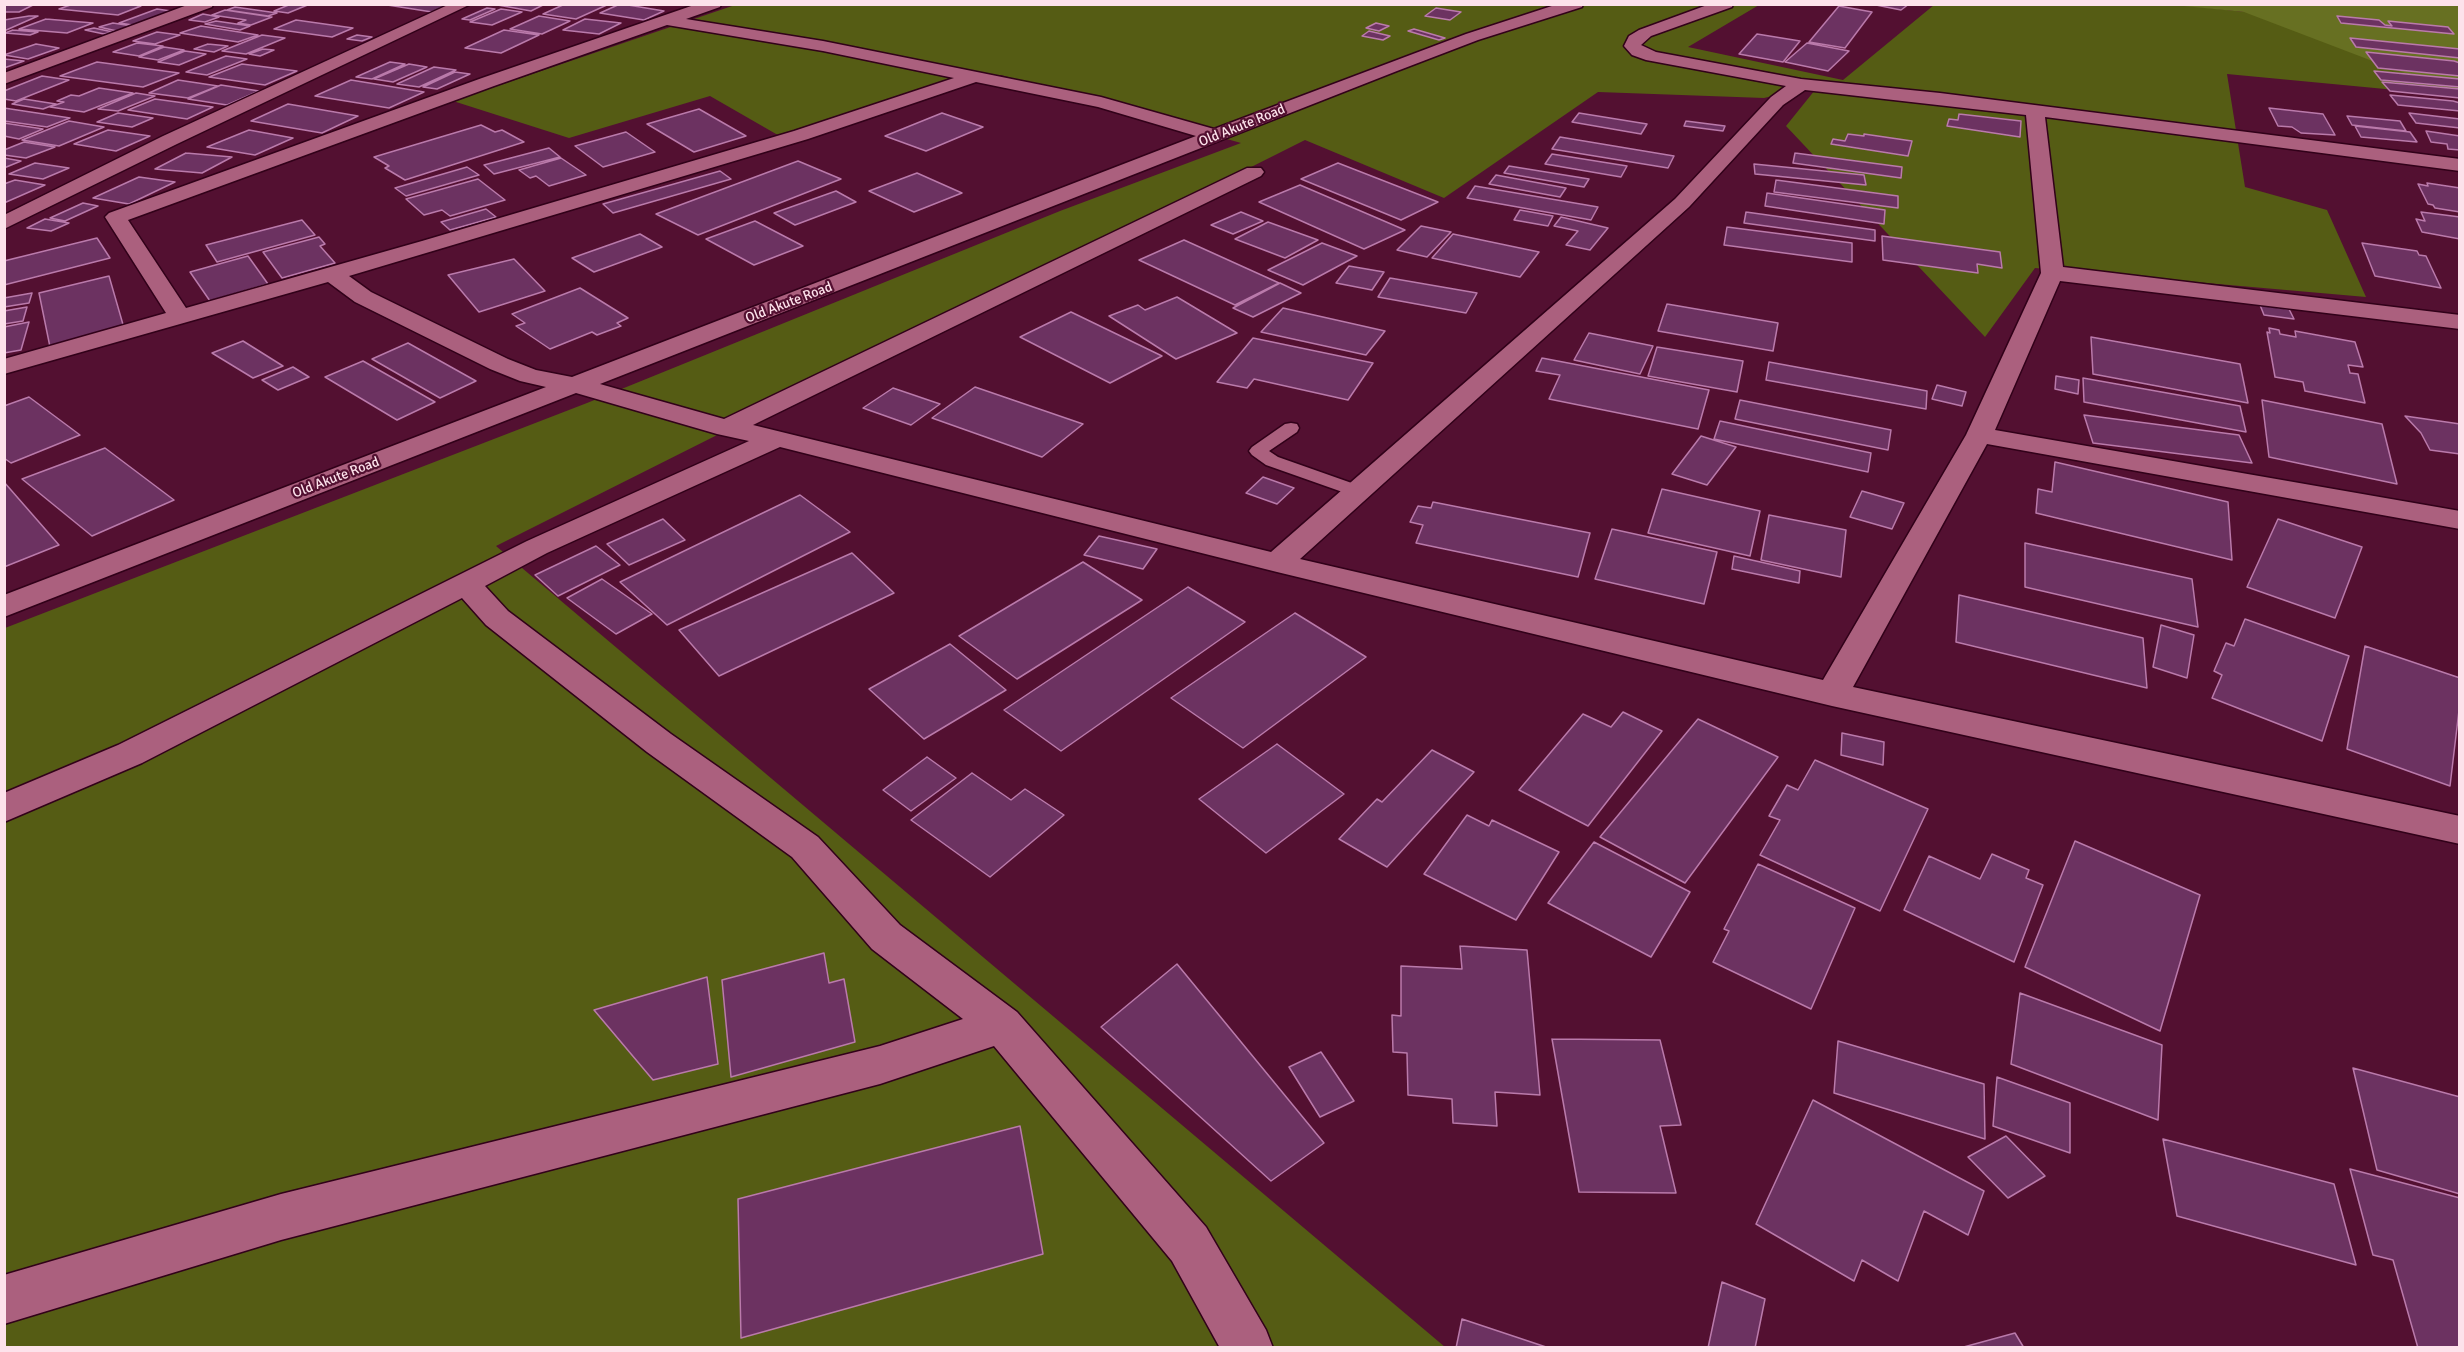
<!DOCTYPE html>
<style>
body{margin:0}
#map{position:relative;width:2464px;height:1352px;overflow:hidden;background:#531031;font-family:Signika,sans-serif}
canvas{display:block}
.frame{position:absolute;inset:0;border:6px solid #fde2eb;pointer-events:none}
</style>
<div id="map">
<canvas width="2464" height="1352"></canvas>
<div class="frame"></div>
</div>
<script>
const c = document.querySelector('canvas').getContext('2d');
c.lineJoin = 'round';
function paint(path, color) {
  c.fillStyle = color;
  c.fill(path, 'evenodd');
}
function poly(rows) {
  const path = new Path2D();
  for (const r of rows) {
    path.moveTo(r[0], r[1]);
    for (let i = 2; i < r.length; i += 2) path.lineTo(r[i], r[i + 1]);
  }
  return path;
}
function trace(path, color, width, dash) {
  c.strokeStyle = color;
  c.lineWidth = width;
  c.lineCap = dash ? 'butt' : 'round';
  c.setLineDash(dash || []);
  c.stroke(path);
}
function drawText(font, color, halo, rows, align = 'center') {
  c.font = font + ' Signika,sans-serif';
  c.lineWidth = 4.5;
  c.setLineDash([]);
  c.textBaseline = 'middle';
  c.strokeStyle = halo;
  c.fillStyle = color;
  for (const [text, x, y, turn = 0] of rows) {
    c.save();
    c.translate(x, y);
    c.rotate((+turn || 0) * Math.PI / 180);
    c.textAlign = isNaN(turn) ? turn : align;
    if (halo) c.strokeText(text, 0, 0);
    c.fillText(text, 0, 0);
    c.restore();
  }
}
const green = poly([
 [738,4,1759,5,1688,47,1843,80,1934,5,2174,4,2244,12,2459,16,2459,96,2227,74,2245,187,2327,210,2366,297,2035,268,1985,337,1786,126,1819,85,1764,98,1598,92,1444,198,1305,140,496,546,1445,1347,5,1348,5,628,587,403,1060,211,1241,143,1001,75,783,138,710,96,569,138,453,101]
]);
const forest = poly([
 [2174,5,2459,5,2459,94,2244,12]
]);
const building = poly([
 [4,4,35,4,19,12,4,12,4,4],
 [73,4,126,4,141,6,118,15,59,9,73,4],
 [291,4,310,4,288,13,274,11,291,4],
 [381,4,450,4,432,12,381,4],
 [492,4,545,4,531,11,492,4],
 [565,4,609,4,576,19,543,14,565,4],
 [620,4,622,4,664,11,644,20,600,13,620,4],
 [1871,4,1909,4,1901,10,1871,4],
 [1839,6,1872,12,1845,48,1809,42,1839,6],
 [235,7,277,13,268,16,227,10,235,7],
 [487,8,495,9,470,20,462,19,487,8],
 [1436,8,1461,12,1450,20,1425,16,1436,8],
 [157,9,178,12,140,26,119,23,157,9],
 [501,9,522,12,492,25,470,22,501,9],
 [225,10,272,17,251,25,238,23,246,20,212,15,225,10],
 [203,14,219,17,205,22,189,20,203,14],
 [29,16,38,16,4,31,4,20,29,16],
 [539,16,570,21,542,34,510,29,539,16],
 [2337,16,2379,20,2385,25,2392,26,2388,21,2448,27,2454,34,2341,23,2337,16],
 [46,19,93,23,67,33,19,29,46,19],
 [585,19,621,23,599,34,563,30,585,19],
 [296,20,353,28,332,37,274,29,296,20],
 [216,21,250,26,240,30,205,24,216,21],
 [113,23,132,26,117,31,99,27,113,23],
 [1376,23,1389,26,1379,31,1366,28,1376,23],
 [201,26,258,35,238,42,180,33,201,26],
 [94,28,113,32,104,34,85,30,94,28],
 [1414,29,1445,38,1439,40,1408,31,1414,29],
 [13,30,38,32,30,35,5,33,13,30],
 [504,30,539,35,501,53,465,48,504,30],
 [1369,31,1390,36,1383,40,1362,36,1369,31],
 [157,32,180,35,155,44,133,41,157,32],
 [1757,34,1800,41,1783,62,1739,54,1757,34],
 [262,35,285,38,246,54,222,51,262,35],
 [357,35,372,37,362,41,347,39,357,35],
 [2350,38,2460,49,2460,58,2356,47,2350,38],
 [137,43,163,46,139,56,113,52,137,43],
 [1807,43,1849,51,1828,71,1785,62,1807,43],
 [36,44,59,48,28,59,4,55,36,44],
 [208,44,228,46,214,52,194,49,208,44],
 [164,47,184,50,158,60,139,57,164,47],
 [263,49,274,50,260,56,249,54,263,49],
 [185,51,206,54,179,65,158,62,185,51],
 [2366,52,2454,61,2460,63,2460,76,2378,68,2366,52],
 [226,56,247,59,207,75,186,72,226,56],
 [4,59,24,61,4,68,4,59],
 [97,62,179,73,143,87,60,76,97,62],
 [390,62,405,64,372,79,356,77,390,62],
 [242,64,297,71,265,85,209,77,242,64],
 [409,64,427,67,393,82,374,79,409,64],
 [434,67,456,70,419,87,397,84,434,67],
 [2374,71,2460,79,2460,87,2381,80,2374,71],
 [455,72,470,74,437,89,423,87,455,72],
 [42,76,69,80,16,101,4,99,4,91,42,76],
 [178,80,218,86,188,98,149,93,178,80],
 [351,80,424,92,389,108,315,96,351,80],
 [2382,82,2460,89,2460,98,2390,91,2382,82],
 [221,85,259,91,227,105,188,99,221,85],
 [99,88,133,93,84,112,50,107,64,102,57,101,71,95,79,96,99,88],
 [136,93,155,96,118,111,98,109,136,93],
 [2390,95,2453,101,2460,103,2460,111,2398,105,2390,95],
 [24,99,56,104,43,109,12,104,24,99],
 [155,99,213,107,187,119,128,110,155,99],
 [288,104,358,116,322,133,251,121,288,104],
 [4,108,70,118,47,127,4,121,4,108],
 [2269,108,2323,114,2335,135,2301,133,2292,127,2278,126,2269,108],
 [699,109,746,136,694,152,647,124,699,109],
 [118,113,153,118,132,127,97,122,118,113],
 [942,113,983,127,926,151,885,136,942,113],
 [1579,113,1647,124,1641,134,1572,122,1579,113],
 [2409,113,2460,119,2460,128,2416,123,2409,113],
 [1959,114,2021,121,2020,137,1947,126,1949,119,1958,120,1959,114],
 [2347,116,2400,121,2406,131,2352,125,2347,116],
 [69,121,104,127,59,146,22,140,69,121],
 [1686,121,1725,126,1723,131,1684,126,1686,121],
 [4,123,43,129,19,139,4,136,4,123],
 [481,125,495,132,502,130,524,142,405,180,385,168,389,166,374,157,481,125],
 [2355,126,2410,132,2417,142,2361,137,2355,126],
 [108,130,150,136,116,151,74,144,108,130],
 [249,130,293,138,255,155,207,147,249,130],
 [2426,131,2460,136,2460,150,2448,149,2447,144,2431,142,2426,131],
 [626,132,655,152,603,167,575,146,626,132],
 [1848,134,1864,136,1864,134,1912,141,1908,156,1831,144,1833,139,1845,141,1848,134],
 [1560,137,1674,156,1668,168,1552,149,1560,137],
 [24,142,55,147,26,158,4,155,4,150,24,142],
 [549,148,560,157,494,174,484,165,549,148],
 [186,153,232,157,202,173,155,169,186,153],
 [1795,153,1902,167,1901,178,1793,163,1795,153],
 [1552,154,1627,166,1621,177,1545,164,1552,154],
 [4,158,21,161,4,168,4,158],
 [561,158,586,175,549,186,536,176,530,178,519,170,561,158],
 [798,161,841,179,698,235,656,214,798,161],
 [35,163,69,168,43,179,9,174,35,163],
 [1338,163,1438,202,1401,220,1301,179,1338,163],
 [1754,164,1864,175,1866,185,1755,174,1754,164],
 [1509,166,1589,179,1584,187,1504,173,1509,166],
 [467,167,479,175,406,196,395,188,467,167],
 [720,171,731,179,613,213,603,204,720,171],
 [917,173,962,193,914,212,869,191,917,173],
 [1496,175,1566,188,1560,197,1489,184,1496,175],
 [139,177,175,182,129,204,93,198,139,177],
 [478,179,505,200,450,216,442,210,424,215,406,199,478,179],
 [15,180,45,185,4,203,4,184,15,180],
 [1776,180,1898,196,1898,208,1774,192,1776,180],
 [2427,183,2460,188,2460,212,2435,208,2433,205,2428,204,2418,184,2428,186,2427,183],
 [1300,185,1405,230,1364,249,1259,202,1300,185],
 [1475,186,1598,207,1591,220,1467,198,1475,186],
 [836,191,856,202,795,225,774,213,836,191],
 [1767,193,1885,210,1884,224,1765,206,1767,193],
 [83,203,98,206,65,221,50,218,83,203],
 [486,209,496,217,450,230,441,222,486,209],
 [1520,210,1553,216,1548,226,1514,220,1520,210],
 [1241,212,1263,221,1233,234,1211,225,1241,212],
 [1746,212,1875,230,1875,241,1744,223,1746,212],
 [2421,212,2460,217,2460,239,2422,232,2416,219,2425,221,2421,212],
 [1561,217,1608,228,1590,250,1566,245,1578,231,1554,226,1561,217],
 [45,219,69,223,51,231,27,228,45,219],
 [302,220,315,235,217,262,206,245,302,220],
 [755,221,803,246,754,265,706,239,755,221],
 [1268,222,1318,240,1285,258,1235,239,1268,222],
 [1421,226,1451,232,1427,257,1397,250,1421,226],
 [1727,227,1852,243,1852,262,1724,245,1727,227],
 [640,234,662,247,594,272,572,258,640,234],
 [1453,234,1539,252,1520,277,1432,258,1453,234],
 [1882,236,2000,252,2002,268,1977,264,1978,273,1883,260,1882,236],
 [319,237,325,244,320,246,335,263,282,278,263,252,319,237],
 [97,238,110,258,4,285,4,261,97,238],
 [1184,240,1279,283,1235,305,1139,260,1184,240],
 [1322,243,1357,256,1303,285,1268,270,1322,243],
 [2362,243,2417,251,2419,255,2426,256,2441,288,2375,276,2362,243],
 [248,256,268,284,210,301,190,272,248,256],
 [514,259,545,291,479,312,448,275,514,259],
 [1349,266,1384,272,1372,290,1336,283,1349,266],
 [109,276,124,328,50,347,39,293,109,276],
 [1390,278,1477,293,1466,313,1378,297,1390,278],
 [1280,283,1301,293,1253,317,1233,308,1280,283],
 [580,288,628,318,617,323,621,326,597,335,592,332,550,349,516,326,525,323,512,314,580,288],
 [32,293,29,303,4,307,4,298,32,293],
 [1177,297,1237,333,1176,359,1109,316,1138,305,1145,310,1177,297],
 [1667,304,1778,323,1773,351,1658,331,1667,304],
 [2260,305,2289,309,2294,319,2264,315,2260,305],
 [27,307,23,321,4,324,4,311,27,307],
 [1283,308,1385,331,1366,355,1261,332,1283,308],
 [1071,312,1162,356,1110,383,1020,337,1071,312],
 [29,322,21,350,4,353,4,327,29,322],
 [2269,328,2279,330,2280,334,2296,337,2295,331,2355,342,2363,367,2348,365,2350,373,2358,374,2365,403,2305,391,2303,382,2275,377,2267,332,2270,333,2269,328],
 [1589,333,1653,346,1640,374,1574,360,1589,333],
 [2091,337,2240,364,2248,403,2093,374,2091,337],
 [1253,338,1373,363,1348,400,1254,379,1247,388,1217,382,1253,338],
 [243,341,283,366,253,378,212,353,243,341],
 [408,343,476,381,440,398,372,359,408,343],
 [1657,347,1743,361,1737,392,1648,376,1657,347],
 [1542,358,1709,390,1698,429,1549,399,1560,375,1536,371,1542,358],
 [363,361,435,402,397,420,325,377,363,361],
 [1769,362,1927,391,1926,409,1766,380,1769,362],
 [293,367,309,377,278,390,262,380,293,367],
 [2056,376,2079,380,2078,394,2055,389,2056,376],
 [2083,378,2240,406,2246,432,2084,402,2083,378],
 [1937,385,1966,392,1962,406,1932,399,1937,385],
 [975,387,1083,424,1042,457,932,418,975,387],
 [893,388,940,404,911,425,863,408,893,388],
 [29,397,80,435,11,463,4,458,4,406,29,397],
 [1740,400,1891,430,1888,450,1735,419,1740,400],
 [2262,400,2382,424,2397,484,2269,457,2262,400],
 [2084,415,2239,435,2252,463,2093,443,2084,415],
 [2405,416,2460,424,2460,454,2430,450,2421,433,2405,416],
 [1720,421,1871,453,1868,472,1714,439,1720,421],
 [1701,436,1736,447,1707,485,1672,474,1701,436],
 [105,448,174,500,92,536,22,479,105,448],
 [2055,462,2228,502,2232,560,2036,513,2038,489,2052,492,2055,462],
 [1263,477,1294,488,1277,504,1246,493,1263,477],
 [4,482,59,545,4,567,4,482],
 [1662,489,1760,511,1750,556,1648,533,1662,489],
 [1862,491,1904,503,1892,529,1850,517,1862,491],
 [800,495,850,532,667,625,620,582,800,495],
 [1433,502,1590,533,1578,577,1416,543,1423,525,1410,522,1418,506,1431,508,1433,502],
 [1769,515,1846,530,1841,577,1761,560,1769,515],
 [663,519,685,540,629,565,607,544,663,519],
 [2278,519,2362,547,2335,618,2247,587,2278,519],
 [1612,529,1717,552,1704,604,1595,579,1612,529],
 [1099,536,1157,549,1143,569,1084,555,1099,536],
 [2025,543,2192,579,2198,627,2025,587,2025,543],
 [596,546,620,565,558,596,535,575,596,546],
 [852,553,894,593,719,676,679,630,852,553],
 [1734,556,1800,571,1799,583,1732,569,1734,556],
 [1083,562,1142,600,1017,679,959,636,1083,562],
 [602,579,652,614,616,634,567,598,602,579],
 [1188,587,1245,622,1061,751,1004,710,1188,587],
 [1959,595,2143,638,2147,688,1956,642,1959,595],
 [1295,613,1366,657,1243,748,1171,698,1295,613],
 [2245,619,2349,656,2322,741,2212,698,2222,675,2214,671,2226,643,2234,646,2245,619],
 [2161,625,2194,635,2187,678,2153,667,2161,625],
 [950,644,1006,690,924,739,869,689,950,644],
 [2365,646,2460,678,2460,702,2450,786,2347,749,2365,646],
 [1623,712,1662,731,1588,826,1519,790,1583,714,1611,727,1623,712],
 [1698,719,1778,757,1685,883,1600,837,1698,719],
 [1842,733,1884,742,1883,765,1841,755,1842,733],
 [1277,744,1344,794,1266,853,1199,799,1277,744],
 [1432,750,1474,772,1387,867,1339,839,1377,799,1382,802,1432,750],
 [927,757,956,778,911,811,883,790,927,757],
 [1815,760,1928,809,1880,911,1760,855,1780,820,1769,816,1787,785,1798,790,1815,760],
 [972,773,1011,800,1025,789,1064,815,990,877,911,820,972,773],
 [1467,815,1489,826,1492,820,1559,852,1516,920,1424,874,1467,815],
 [2075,841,2200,895,2160,1031,2025,967,2075,841],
 [1594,842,1690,892,1651,957,1548,903,1594,842],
 [1992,854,2029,870,2026,878,2043,885,2014,962,1904,910,1929,856,1980,879,1992,854],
 [1758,864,1855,908,1811,1009,1713,962,1729,931,1724,929,1758,864],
 [1460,946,1527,950,1540,1095,1495,1092,1497,1126,1453,1123,1452,1099,1408,1095,1407,1053,1393,1052,1392,1015,1401,1016,1401,966,1462,969,1460,946],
 [824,953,829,983,844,979,855,1042,731,1077,722,980,824,953],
 [1177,964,1324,1143,1271,1181,1101,1027,1177,964],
 [707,977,718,1064,653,1080,594,1010,707,977],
 [2020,993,2162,1045,2158,1120,2011,1064,2020,993],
 [1552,1039,1660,1040,1681,1125,1660,1126,1676,1193,1579,1192,1552,1039],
 [1838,1041,1984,1084,1985,1139,1834,1093,1838,1041],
 [1321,1052,1354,1101,1320,1117,1289,1067,1321,1052],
 [2353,1068,2460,1097,2460,1194,2377,1170,2353,1068],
 [1997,1077,2070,1103,2070,1153,1993,1126,1997,1077],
 [1813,1100,1984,1191,1968,1235,1924,1211,1898,1281,1862,1260,1854,1281,1756,1224,1813,1100],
 [1020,1126,1043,1254,741,1338,738,1199,1020,1126],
 [2006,1136,2045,1176,2008,1198,1968,1157,2006,1136],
 [2163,1139,2334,1184,2356,1265,2177,1216,2163,1139],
 [2350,1169,2460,1198,2460,1348,2418,1348,2393,1260,2373,1255,2350,1169],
 [1722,1282,1765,1299,1755,1348,1708,1348,1722,1282],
 [1462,1319,1549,1348,1456,1348,1462,1319],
 [2015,1333,2024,1348,1960,1348,2015,1333]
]);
const lane = poly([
 [1291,423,1297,424,1299,428,1297,432,1269,451,1278,457,1363,487,1366,491,1363,495,1351,495,1266,465,1252,455,1249,451,1252,447,1285,424,1291,423]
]);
const street = poly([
 [190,4,213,4,212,7,4,84,4,73,190,4],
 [450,4,471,4,177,144,4,229,4,215,163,136,450,4],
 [697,4,721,4,720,7,686,19,823,41,1101,97,1214,129,1466,34,1558,4,1583,4,1582,7,1478,40,1397,71,600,384,724,419,1247,168,1261,168,1264,172,1261,176,753,425,1271,552,1675,199,1771,97,1786,86,1646,60,1632,55,1624,46,1629,36,1639,30,1710,4,1733,4,1732,7,1651,36,1641,45,1656,52,1801,79,1940,93,2460,159,2460,171,2045,117,2063,267,2460,315,2460,329,2060,281,1995,430,2460,511,2460,529,1987,444,1853,687,2460,816,2460,844,1832,706,1277,572,780,447,547,553,485,586,508,611,671,734,818,837,900,925,1017,1012,1206,1227,1266,1330,1273,1348,1220,1348,1172,1261,994,1046,880,1084,281,1240,4,1324,4,1275,281,1194,880,1046,963,1019,872,949,792,857,647,752,486,625,462,598,142,763,4,822,4,793,118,745,527,541,749,441,717,434,576,393,4,617,4,595,546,387,520,381,490,369,355,302,328,282,4,374,4,359,166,313,105,217,109,213,482,78,697,4],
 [667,25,823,51,954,78,794,131,422,241,186,308,128,220,494,86,667,25],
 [976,82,1098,107,1196,136,572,377,536,370,508,359,371,292,349,276,808,139,976,82],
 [1805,90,2026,115,2041,273,1966,435,1823,680,1300,559,1689,207,1783,105,1805,90]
]);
const farStreetnames = [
 ["Old Akute Road",1242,126,-22],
 ["Old Akute Road",789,303,-21],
 ["Old Akute Road",336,478,-21]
];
paint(green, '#555c14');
paint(forest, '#677022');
paint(building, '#6c3261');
trace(building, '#ba7aab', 1.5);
trace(lane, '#310119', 3);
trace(street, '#310119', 3);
paint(lane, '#ab607e');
paint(street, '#ab607e');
drawText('14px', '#fde2eb', '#531031', farStreetnames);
</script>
